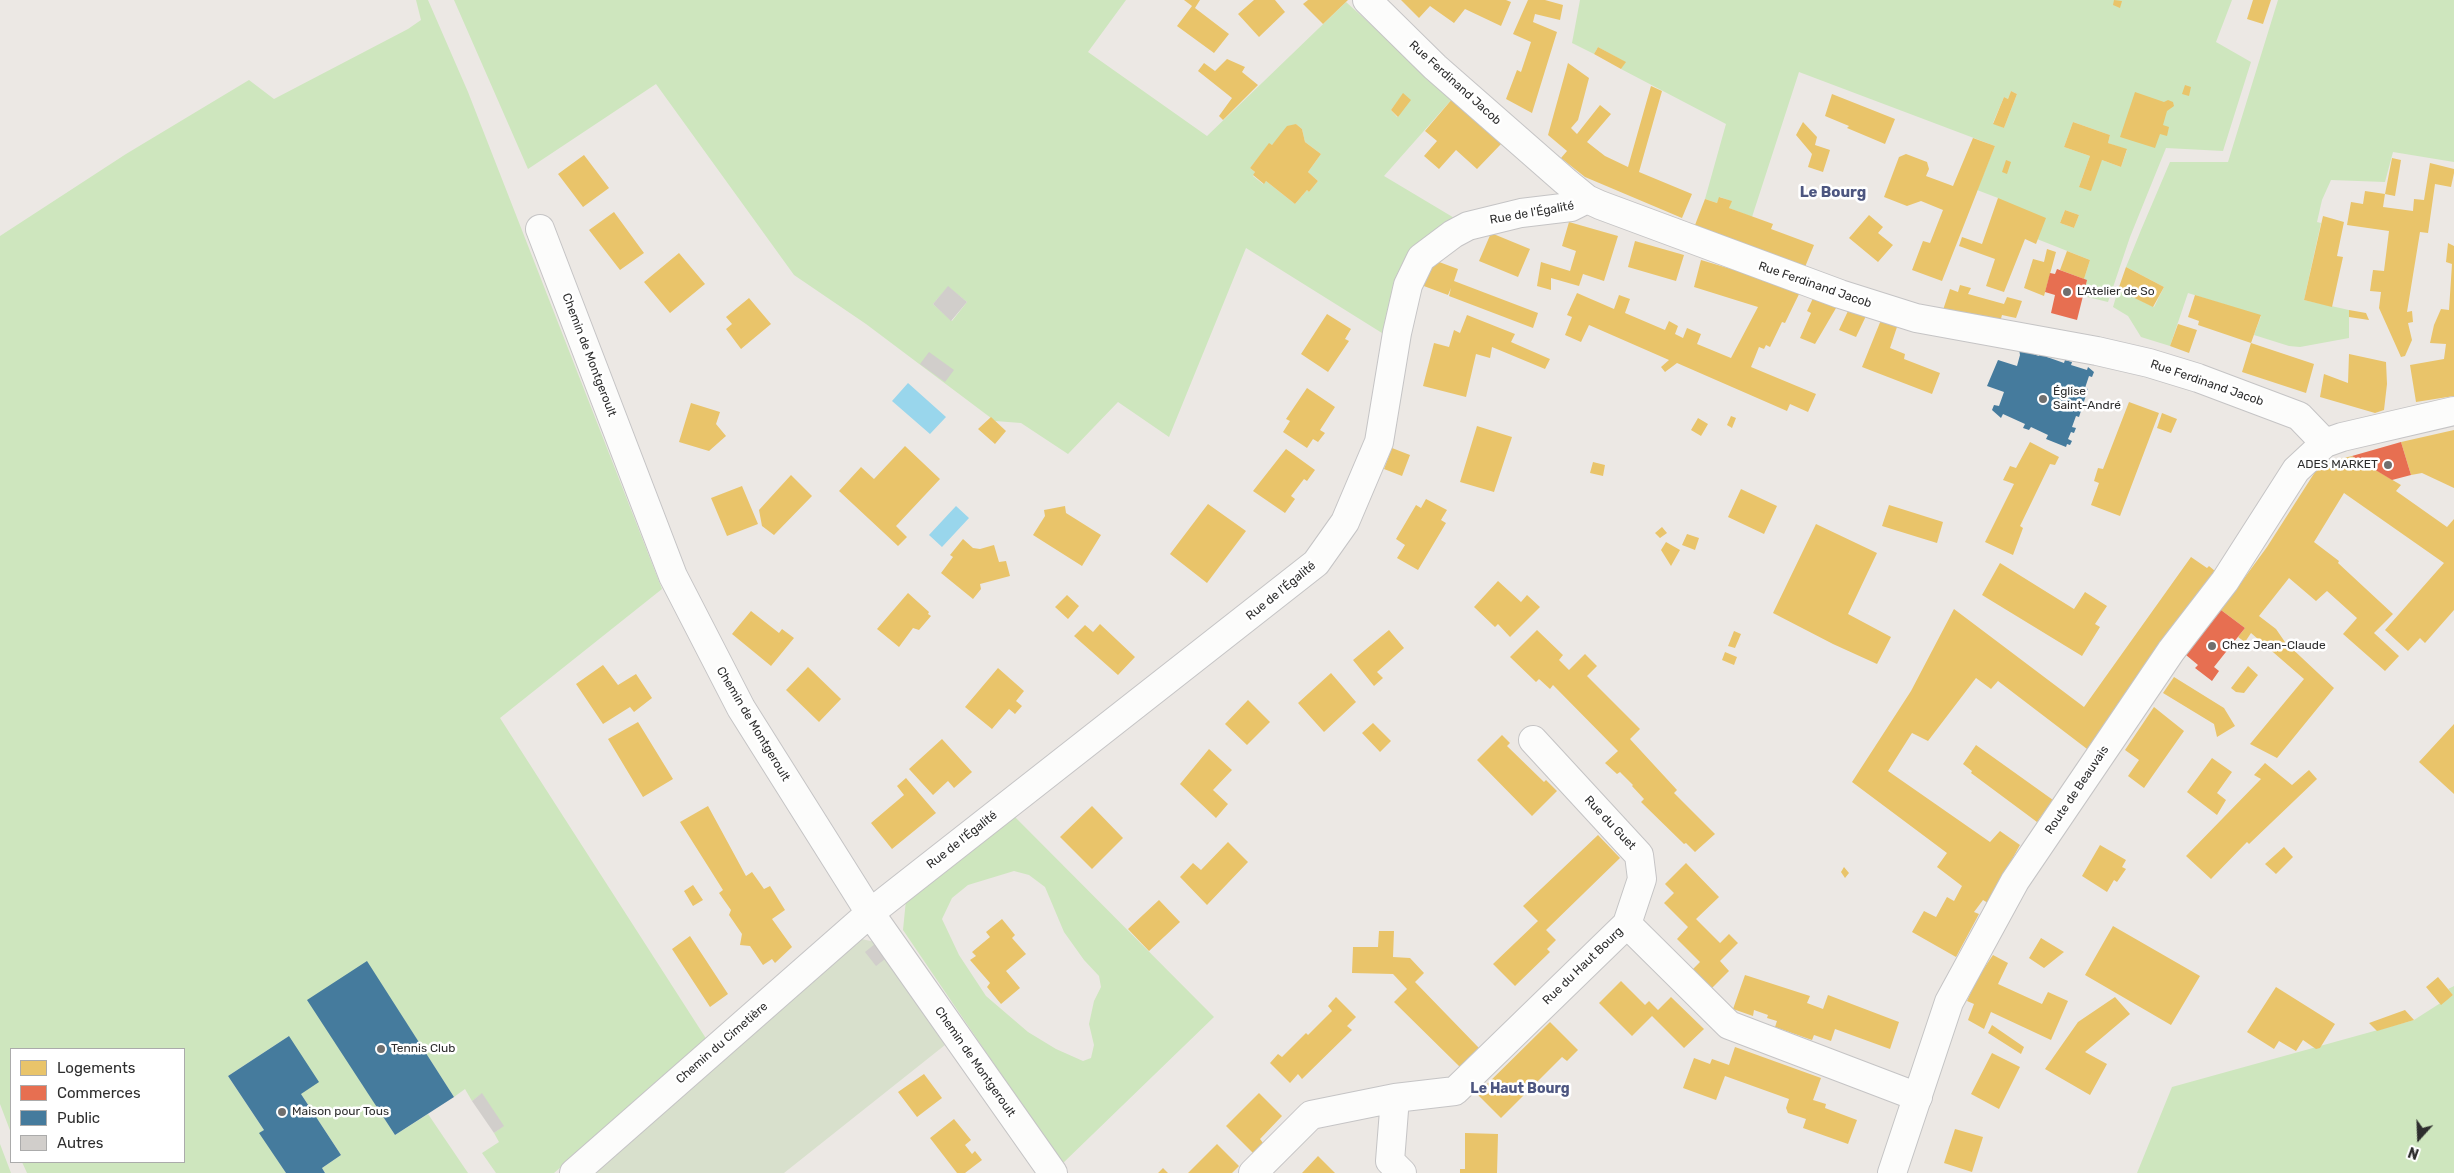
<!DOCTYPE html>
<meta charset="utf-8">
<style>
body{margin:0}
#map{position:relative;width:2454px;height:1173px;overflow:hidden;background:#ece8e4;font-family:Rubik,sans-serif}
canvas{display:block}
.legend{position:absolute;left:10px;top:1048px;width:175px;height:115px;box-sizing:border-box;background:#fff;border:1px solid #ababab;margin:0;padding:6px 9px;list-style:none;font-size:15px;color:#2e2e2e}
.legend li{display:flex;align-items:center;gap:10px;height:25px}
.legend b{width:25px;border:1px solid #ababab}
.north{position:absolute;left:2394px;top:1113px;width:50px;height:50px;-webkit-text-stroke:4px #fff;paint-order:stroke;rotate:200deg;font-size:14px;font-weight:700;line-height:20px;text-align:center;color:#2e2e2e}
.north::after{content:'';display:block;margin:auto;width:18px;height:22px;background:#2e2e2e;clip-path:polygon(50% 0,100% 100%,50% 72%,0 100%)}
</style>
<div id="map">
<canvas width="2454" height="1173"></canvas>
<ul class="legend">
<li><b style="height:14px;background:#e9c46a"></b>Logements</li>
<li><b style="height:14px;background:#e76f51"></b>Commerces</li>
<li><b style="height:14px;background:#457b9d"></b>Public</li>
<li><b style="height:14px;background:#d1cecb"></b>Autres</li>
</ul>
<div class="north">N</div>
</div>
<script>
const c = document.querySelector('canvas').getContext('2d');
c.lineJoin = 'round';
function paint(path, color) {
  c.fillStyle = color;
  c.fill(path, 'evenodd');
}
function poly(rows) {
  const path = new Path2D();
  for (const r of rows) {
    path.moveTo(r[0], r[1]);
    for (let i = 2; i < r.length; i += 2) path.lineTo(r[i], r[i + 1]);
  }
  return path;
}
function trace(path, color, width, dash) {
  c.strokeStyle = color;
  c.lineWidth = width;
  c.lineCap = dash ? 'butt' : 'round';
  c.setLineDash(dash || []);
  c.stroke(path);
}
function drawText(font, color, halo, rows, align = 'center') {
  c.font = font + ' Rubik,sans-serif';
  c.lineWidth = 5;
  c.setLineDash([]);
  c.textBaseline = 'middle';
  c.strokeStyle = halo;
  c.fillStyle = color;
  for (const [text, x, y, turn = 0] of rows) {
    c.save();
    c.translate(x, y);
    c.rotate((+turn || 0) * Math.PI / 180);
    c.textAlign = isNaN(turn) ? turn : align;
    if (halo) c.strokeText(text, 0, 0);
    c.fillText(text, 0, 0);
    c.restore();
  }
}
const green = poly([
 [416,0,428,0,468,92,662,589,500,718,707,1040,554,1173,496,1173,482,1153,499,1142,494,1133,503,1126,482,1094,472,1101,465,1089,454,1097,367,962,308,1000,395,1135,428,1114,468,1173,325,1173,322,1168,341,1155,301,1094,289,1036,228,1076,264,1130,260,1133,286,1173,27,1173,22,1162,184,1162,184,1049,11,1049,11,1133,0,1104,0,236,126,154,249,80,274,99,408,29,421,20],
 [454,0,1126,0,1088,52,1207,136,1346,2,1453,98,1384,176,1456,219,1396,285,1382,333,1246,248,1169,437,1118,402,1068,454,1021,423,995,421,866,324,794,275,656,84,528,169],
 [1403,94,1398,117,1397,117,1391,110],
 [1296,124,1302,129,1305,142,1321,154,1308,172,1318,181,1309,192,1307,190,1295,204,1266,181,1263,184,1253,176,1255,172,1250,168,1269,144,1272,145],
 [948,287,967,302,952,321,933,304],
 [1580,0,2232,0,2216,42,2251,62,2223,151,2166,148,2130,237,2108,302,2083,296,2084,279,2090,260,2037,239,1998,198,1977,190,1995,146,1799,72,1752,217,1729,208,1731,201,1720,197,1717,203,1705,199,1726,124,1621,69,1625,62,1598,47,1594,54,1572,43],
 [2011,91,2017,94,2004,128,1993,123,2004,97,2008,99],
 [2073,122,2110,135,2108,143,2127,150,2121,167,2102,160,2079,187,2090,156,2064,147],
 [2065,210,2079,215,2074,228,2060,223],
 [2278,0,2454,0,2454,162,2393,152,2385,182,2331,180,2322,200,2317,222,2321,223,2304,300,2349,310,2349,338,2300,347,2289,346,2254,335,2261,316,2188,293,2170,346,2141,337,2128,316,2113,307,2118,290,2154,307,2164,287,2126,267,2141,230,2170,162,2228,162],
 [1013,815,1214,1017,1062,1164,903,930,906,900],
 [1014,871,1029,875,1045,887,1064,932,1084,960,1099,976,1101,987,1094,1001,1089,1024,1094,1045,1091,1058,1083,1061,1056,1049,1028,1032,986,996,959,955,942,919,952,898,968,885],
 [2454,986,2454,1173,2137,1173,2172,1087,2414,1020,2453,995,2448,989],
 [0,1144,11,1173,0,1173]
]);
const cemetery = poly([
 [857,938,875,942,945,1045,784,1173,589,1173]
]);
const water = poly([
 [908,383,946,417,930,434,892,401],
 [956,506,969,518,942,547,929,535]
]);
const homes = poly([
 [1184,0,1200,0,1195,8,1229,34,1214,53,1177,26,1192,6],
 [1254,0,1275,0,1285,12,1259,37,1238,14],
 [1308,0,1348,0,1323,24,1303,4],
 [1401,0,1506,0,1511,2,1501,26,1465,9,1454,23,1430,6,1419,18],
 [1528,0,1545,0,1563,5,1560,20,1535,14,1533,22,1557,32,1532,113,1506,99,1517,70,1521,72,1531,42,1513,34],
 [2114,0,2122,1,2120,8,2113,5],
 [2253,0,2271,0,2263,24,2247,19],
 [1598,47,1626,62,1621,69,1594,54],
 [1227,59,1245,67,1242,72,1258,85,1223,120,1219,116,1232,98,1198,71,1204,63,1215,71],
 [1568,63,1589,78,1578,120,1571,128,1577,134,1600,105,1611,114,1587,142,1605,156,1628,167,1651,86,1662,91,1639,172,1692,194,1682,218,1585,177,1561,158,1567,151,1548,135],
 [2185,85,2191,87,2189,96,2182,94],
 [2011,91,2017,94,2004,128,1993,124,2004,97,2008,99],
 [2135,92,2164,102,2168,100,2173,102,2174,106,2167,111,2163,125,2169,127,2167,136,2160,134,2155,148,2120,137],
 [1403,93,1411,100,1398,117,1391,110],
 [1832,94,1895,119,1885,144,1847,128,1849,126,1825,116],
 [1453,98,1502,143,1477,169,1456,150,1439,169,1424,156,1437,141,1425,131],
 [1803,122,1817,137,1815,145,1830,150,1823,172,1808,167,1812,154,1796,135],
 [2073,122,2110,135,2108,143,2127,149,2121,167,2102,160,2091,191,2079,187,2090,156,2064,147],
 [1296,124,1302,129,1305,142,1321,154,1308,172,1318,181,1309,192,1307,190,1295,204,1266,181,1264,184,1253,175,1255,172,1250,168,1269,143,1272,145,1287,126],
 [1973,138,1995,146,1942,281,1912,270,1923,241,1930,243,1943,210,1921,201,1907,206,1884,197,1899,157,1906,154,1927,162,1929,169,1926,176,1953,186],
 [584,155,609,188,583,207,558,174],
 [2392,158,2401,160,2395,196,2385,194],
 [2006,160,2011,162,2007,174,2002,172],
 [2430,163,2454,169,2454,173,2451,187,2435,184,2428,233,2420,232,2407,312,2412,311,2413,322,2408,323,2412,340,2405,356,2401,357,2379,308,2381,292,2370,291,2373,270,2384,271,2389,231,2347,225,2351,202,2363,204,2365,191,2385,194,2383,207,2413,211,2414,199,2424,200],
 [1719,197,1732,201,1729,208,1773,224,1771,229,1814,245,1805,267,1695,225,1705,199,1717,203],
 [1998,198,2046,218,2036,244,2025,239,2004,292,1986,286,1995,259,1959,246,1962,237,1982,244],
 [2065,210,2079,215,2074,228,2060,223],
 [614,212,644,253,620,270,589,230],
 [1869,215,1883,227,1878,233,1893,245,1878,262,1849,238],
 [2323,216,2344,222,2337,256,2343,257,2332,307,2304,300],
 [1569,222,1618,236,1604,281,1583,274,1579,286,1551,278,1551,290,1537,286,1541,262,1570,271,1576,251,1562,246],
 [1491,233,1530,249,1518,277,1479,261],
 [1635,241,1684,255,1676,281,1628,267],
 [2448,243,2454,246,2454,396,2416,402,2410,365,2444,359,2446,344,2430,343,2434,325,2441,309,2449,310,2452,264,2446,262],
 [2047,249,2056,252,2044,296,2024,288,2033,259,2044,262],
 [2067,251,2090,260,2084,279,2060,270],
 [679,253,705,284,670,313,644,282],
 [1431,259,1458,269,1454,281,1538,313,1533,328,1449,296,1451,288,1448,295,1421,285],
 [1701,260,1801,290,1785,323,1782,322,1770,347,1766,345,1764,349,1759,347,1751,367,1816,394,1808,412,1790,404,1787,411,1677,363,1665,372,1661,367,1669,360,1589,325,1581,342,1565,335,1572,317,1567,315,1577,293,1614,309,1619,295,1630,299,1625,313,1665,330,1669,321,1678,326,1675,334,1683,338,1687,328,1701,334,1697,344,1731,358,1758,307,1694,287],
 [2126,267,2164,287,2153,307,2118,290],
 [1960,285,1971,288,1968,294,2004,304,2007,297,2022,301,2016,318,2002,315,2000,322,1943,310,1950,289,1958,292],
 [1815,294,1839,303,1815,344,1800,338,1811,313,1807,311],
 [2195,295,2261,315,2251,343,2198,325,2199,321,2188,317],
 [749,298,771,324,741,349,726,329,732,324,726,317],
 [2349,310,2366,313,2369,320,2349,317],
 [1848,311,1866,316,1856,337,1839,330],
 [1327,314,1351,329,1345,339,1349,341,1328,372,1301,354],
 [1467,315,1515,334,1511,342,1550,359,1545,369,1492,347,1490,358,1476,354,1466,397,1423,386,1434,343,1449,347,1454,330,1460,333],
 [1881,320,1898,324,1890,348,1905,354,1904,359,1940,373,1932,394,1862,367],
 [2178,324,2197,330,2189,353,2170,346],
 [2251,343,2314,364,2306,393,2242,372],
 [2349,354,2386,362,2387,384,2384,410,2375,413,2320,397,2324,374,2348,383],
 [1307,388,1335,407,1320,430,1325,433,1318,442,1313,439,1307,448,1283,432,1290,421,1286,419],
 [2129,402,2159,413,2120,516,2091,505,2099,483,2094,481,2098,468,2103,469],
 [691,403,720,412,716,424,726,436,709,451,679,442],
 [2162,413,2177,419,2171,433,2157,428],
 [1731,416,1736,418,1732,428,1727,425],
 [991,417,1006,431,995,444,978,429],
 [1698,418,1708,424,1701,436,1691,430],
 [1477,426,1512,437,1494,492,1460,482],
 [2454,430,2454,488,2422,473,2411,475,2401,442],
 [2030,442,2059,457,2055,465,2050,464,2020,526,2023,528,2013,555,1985,542,2014,484,2003,480,2010,466,2016,468],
 [905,446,940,479,896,526,907,537,898,546,839,491,861,467,874,479],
 [1392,448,1410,455,1402,476,1384,469],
 [1286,449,1315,470,1307,481,1304,479,1291,496,1295,499,1285,513,1253,491],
 [2352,456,2401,485,2396,491,2447,527,2454,519,2454,610,2425,643,2420,638,2408,651,2385,630,2444,563,2344,493,2314,542,2339,561,2338,563,2393,614,2374,633,2399,656,2385,671,2343,634,2357,618,2327,591,2316,601,2289,578,2259,616,2276,629,2285,642,2334,688,2277,758,2250,744,2304,679,2251,633,2245,642,2238,637,2245,628,2221,610,2267,547,2315,472,2331,461],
 [1593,462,1605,465,1603,476,1590,473],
 [791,475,812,496,774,535,762,526,759,510],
 [742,486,758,524,727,536,711,498],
 [1741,489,1777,506,1764,534,1728,517],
 [1426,499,1447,510,1441,520,1446,523,1418,570,1397,558,1405,545,1396,539,1416,505,1421,508],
 [1208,504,1246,531,1207,583,1170,554],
 [1889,505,1943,522,1937,543,1882,526],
 [1065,506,1066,513,1101,535,1082,566,1033,535,1045,516,1044,510],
 [1816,524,1877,553,1848,614,1891,637,1877,664,1833,644,1773,613],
 [1662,527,1667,533,1660,538,1655,533],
 [1687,534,1699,538,1695,550,1682,545],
 [963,539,973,548,980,549,994,545,999,562,1006,561,1010,576,980,584,981,589,973,599,941,573,953,557,950,555],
 [1666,542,1680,550,1671,566,1661,550],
 [2191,557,2207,568,2209,566,2215,571,2091,752,1998,681,1991,689,1976,678,1928,741,1912,733,1888,771,1990,842,2000,831,2020,845,1988,903,1983,900,1974,912,1979,914,1956,957,1912,932,1924,911,1936,917,1947,897,1954,901,1962,886,1937,867,1947,853,1852,782,1911,691,1954,609,2084,707],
 [2000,563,2074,609,2085,592,2107,606,2095,624,2100,627,2082,656,1982,595],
 [1498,581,1521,602,1527,595,1540,607,1510,637,1498,624,1495,627,1474,607],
 [908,593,929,612,928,614,931,616,919,630,913,628,899,647,877,629],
 [1067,595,1079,606,1068,619,1055,607],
 [751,611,779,633,782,629,794,638,771,666,732,634],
 [1100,624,1135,657,1118,675,1074,636,1085,625,1093,632],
 [1389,630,1404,648,1377,672,1383,678,1374,686,1353,660],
 [1537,630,1563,655,1559,660,1569,670,1585,654,1597,666,1587,676,1640,729,1630,739,1677,790,1674,793,1715,834,1695,852,1686,843,1684,844,1641,802,1644,799,1632,786,1633,785,1620,772,1617,774,1605,763,1618,751,1553,685,1550,689,1539,679,1536,682,1510,657],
 [1734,631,1741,634,1735,648,1728,646],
 [1725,652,1737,657,1734,665,1722,660],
 [603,665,618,685,636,674,652,698,634,712,630,707,603,724,576,684],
 [2248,666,2258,675,2244,693,2236,692,2231,688],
 [808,667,841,699,819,722,786,690],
 [998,668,1024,691,1016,701,1022,706,1015,714,1009,709,992,729,965,707],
 [1331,673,1356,702,1324,732,1298,703],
 [2174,677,2224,708,2235,726,2217,737,2214,724,2163,693],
 [1248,700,1270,722,1247,745,1225,724],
 [2154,707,2184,731,2144,788,2128,776,2139,760,2125,750],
 [638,722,673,779,643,797,608,739],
 [1373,723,1391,741,1380,752,1362,733],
 [2454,724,2454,794,2419,762],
 [1502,735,1510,743,1507,746,1544,782,1546,780,1557,791,1532,816,1477,760],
 [942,739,972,772,954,788,948,781,933,795,909,769],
 [1976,745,2053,800,2037,822,1971,773,1972,771,1963,764],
 [1209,749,1232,770,1213,790,1228,804,1216,818,1180,784],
 [2212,758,2232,772,2217,793,2226,800,2217,815,2187,792],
 [2265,763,2292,785,2309,770,2317,779,2249,844,2247,842,2211,879,2186,856,2261,779,2254,775],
 [906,778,936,813,892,849,871,823,904,795,897,786],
 [708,806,746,876,752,872,764,889,770,886,785,910,772,919,792,947,775,963,772,959,763,965,750,946,740,945,742,934,729,915,731,910,719,893,723,890,680,822],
 [1092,806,1123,838,1092,869,1060,837],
 [1598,835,1620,858,1546,930,1556,940,1547,949,1550,952,1515,986,1493,964,1538,921,1523,906],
 [1228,842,1248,862,1207,905,1180,877,1193,863,1201,870],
 [2100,845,2126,860,2122,867,2126,869,2117,882,2114,880,2107,892,2082,876],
 [2284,847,2293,857,2276,874,2265,864],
 [1686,863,1719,897,1696,919,1720,943,1729,934,1738,943,1720,961,1729,971,1710,990,1691,971,1700,962,1677,939,1688,927,1664,903,1674,893,1665,884],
 [1844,867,1849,873,1845,878,1841,872],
 [693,885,703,900,693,906,684,891],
 [1159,900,1180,922,1149,951,1128,929],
 [1002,919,1015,935,1012,938,1026,954,1006,971,1020,988,1001,1004,987,987,990,983,970,960,976,956,972,952,990,937,986,932],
 [2113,926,2200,976,2171,1025,2085,975],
 [1379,931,1394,931,1393,957,1410,958,1424,973,1415,982,1479,1048,1460,1067,1394,1002,1407,989,1393,974,1352,973,1353,947,1378,947],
 [690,936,728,994,710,1007,672,949],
 [2041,938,2064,952,2044,968,2029,958],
 [1993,955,2008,963,1998,984,2042,1004,2048,992,2068,1001,2051,1040,1991,1012,1984,1029,1968,1020,1974,1004,1967,1001,1978,977],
 [1745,975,1810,996,1807,1003,1823,1009,1828,995,1899,1022,1890,1049,1835,1029,1831,1041,1814,1035,1812,1040,1775,1027,1777,1021,1767,1018,1768,1015,1754,1010,1753,1016,1733,1009],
 [2438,977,2453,995,2441,1005,2426,987],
 [1621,981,1645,1005,1649,1001,1658,1010,1671,997,1704,1029,1684,1048,1652,1016,1632,1036,1599,1003],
 [2276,987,2335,1024,2320,1048,2316,1049,2303,1040,2296,1051,2279,1041,2274,1049,2247,1032],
 [1336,997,1356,1017,1347,1026,1352,1030,1302,1079,1298,1074,1290,1083,1270,1063,1278,1054,1282,1057,1306,1033,1308,1035,1332,1011,1328,1006],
 [2115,997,2130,1014,2085,1052,2107,1064,2090,1095,2045,1069,2078,1022],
 [2405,1010,2414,1020,2377,1031,2369,1023],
 [1550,1022,1578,1050,1567,1061,1562,1057,1501,1118,1477,1094],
 [1992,1025,2024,1047,2021,1054,1988,1033],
 [1735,1047,1821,1078,1813,1100,1826,1104,1825,1108,1857,1120,1848,1144,1803,1128,1806,1119,1788,1113,1786,1108,1789,1099,1725,1076,1716,1100,1683,1088,1694,1058,1710,1064,1712,1059,1729,1065],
 [1992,1053,2020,1067,1999,1109,1971,1094],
 [924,1074,942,1098,917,1117,898,1092],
 [1259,1093,1282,1116,1260,1139,1263,1143,1253,1153,1226,1126],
 [954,1119,971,1140,965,1145,972,1154,975,1151,982,1160,965,1173,957,1173,930,1138],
 [1955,1129,1983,1137,1972,1172,1944,1163],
 [1465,1133,1498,1134,1497,1173,1460,1173,1460,1169,1465,1169],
 [1217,1144,1239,1166,1232,1173,1188,1173],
 [1318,1156,1335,1173,1302,1173],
 [1163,1168,1168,1173,1158,1173]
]);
const shops = poly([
 [2057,269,2087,280,2077,320,2051,313,2055,295,2045,292,2050,273,2055,274],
 [2401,442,2411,475,2392,480,2352,456],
 [2221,610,2245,628,2214,667,2219,671,2212,681,2195,668,2198,665,2186,655]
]);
const public = poly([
 [2019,349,2039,356,2040,352,2048,354,2047,357,2064,363,2065,360,2072,362,2071,365,2087,370,2088,367,2094,372,2092,377,2089,376,2085,388,2088,389,2079,417,2076,416,2072,427,2076,428,2074,433,2071,432,2068,439,2072,441,2070,445,2067,444,2066,447,2046,439,2048,435,2031,427,2029,430,2023,428,2025,424,2003,414,2001,418,1992,410,1994,405,1999,406,2004,392,1987,386,1998,360,2017,366,2020,355],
 [367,961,454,1097,395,1135,307,1000],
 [289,1036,319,1082,301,1094,341,1155,322,1168,325,1173,286,1173,259,1133,264,1130,228,1076]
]);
const building = poly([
 [948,286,967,302,951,321,933,304],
 [929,352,954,370,945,382,920,364],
 [875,944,885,959,876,966,865,952],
 [482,1093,504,1126,494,1133,472,1101]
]);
const street = poly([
 [1367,0,1435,67,1565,181,1587,199,1600,205,1840,294,1916,318,2097,351,2149,363,2198,378,2299,416,2325,443],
 [540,229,673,576,741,708,870,913,1053,1173],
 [1533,740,1639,855,1642,879,1627,924],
 [1395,1098,1390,1161,1402,1173],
 [574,1173,870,913,1316,563,1345,522,1379,442,1397,333,1408,285,1421,258,1453,234,1468,226,1521,213,1571,207,1587,199],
 [1253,1173,1311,1115,1395,1098,1455,1091,1627,924,1729,1025,1918,1097]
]);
const secondary = poly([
 [1892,1173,1949,1002,2015,881,2171,651,2225,581,2296,470,2325,443,2342,437,2454,411]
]);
const markers = [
 [2067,292,5,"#706f6e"],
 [2043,399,5,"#706f6e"],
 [2388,465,5,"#706f6e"],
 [2212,646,5,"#706f6e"],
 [381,1049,5,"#706f6e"],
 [282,1112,5,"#706f6e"]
];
const streetNames = [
 ["Rue Ferdinand Jacob",1455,83,42],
 ["Rue de l'Égalité",1532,213,-10],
 ["Rue Ferdinand Jacob",1815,285,19],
 ["Chemin de Montgeroult",589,355,69],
 ["Rue Ferdinand Jacob",2207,383,19],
 ["Rue de l'Égalité",1281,591,-39],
 ["Chemin de Montgeroult",753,724,59],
 ["Route de Beauvais",2077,790,-56],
 ["Rue du Guet",1610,823,47],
 ["Rue de l'Égalité",962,840,-38],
 ["Rue du Haut Bourg",1583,966,-44],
 ["Chemin du Cimetière",722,1043,-41],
 ["Chemin de Montgeroult",975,1062,55]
];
const poiNames = [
 ["L'Atelier de So",2077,292],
 ["Église",2053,392],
 ["Saint-André",2053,406],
 ["ADES MARKET",2378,465,"right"],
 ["Chez Jean-Claude",2222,646],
 ["Tennis Club",391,1049],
 ["Maison pour Tous",292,1112]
];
const neighbourhoodNames = [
 ["Le Haut Bourg",1520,1089]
];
const quarterNames = [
 ["Le Bourg",1833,193]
];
paint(green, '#cee6be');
paint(cemetery, '#d8e0cc');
paint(water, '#99d6ec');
paint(homes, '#e9c46a');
paint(shops, '#e76f51');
paint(public, '#457b9d');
paint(building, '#d1cecb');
trace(street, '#c5c4c5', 30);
trace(secondary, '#c5c4c5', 30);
trace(street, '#fcfcfb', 28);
trace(secondary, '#fcfcfb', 28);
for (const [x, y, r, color] of markers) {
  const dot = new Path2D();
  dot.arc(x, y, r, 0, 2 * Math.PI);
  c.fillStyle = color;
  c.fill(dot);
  trace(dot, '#fff', 2);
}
drawText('12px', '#2e2e2e', '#fff', streetNames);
drawText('12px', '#2e2e2e', '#fff', poiNames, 'left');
drawText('bold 14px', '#4d5680', '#fff', neighbourhoodNames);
drawText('bold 15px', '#4d5680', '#fff', quarterNames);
</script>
